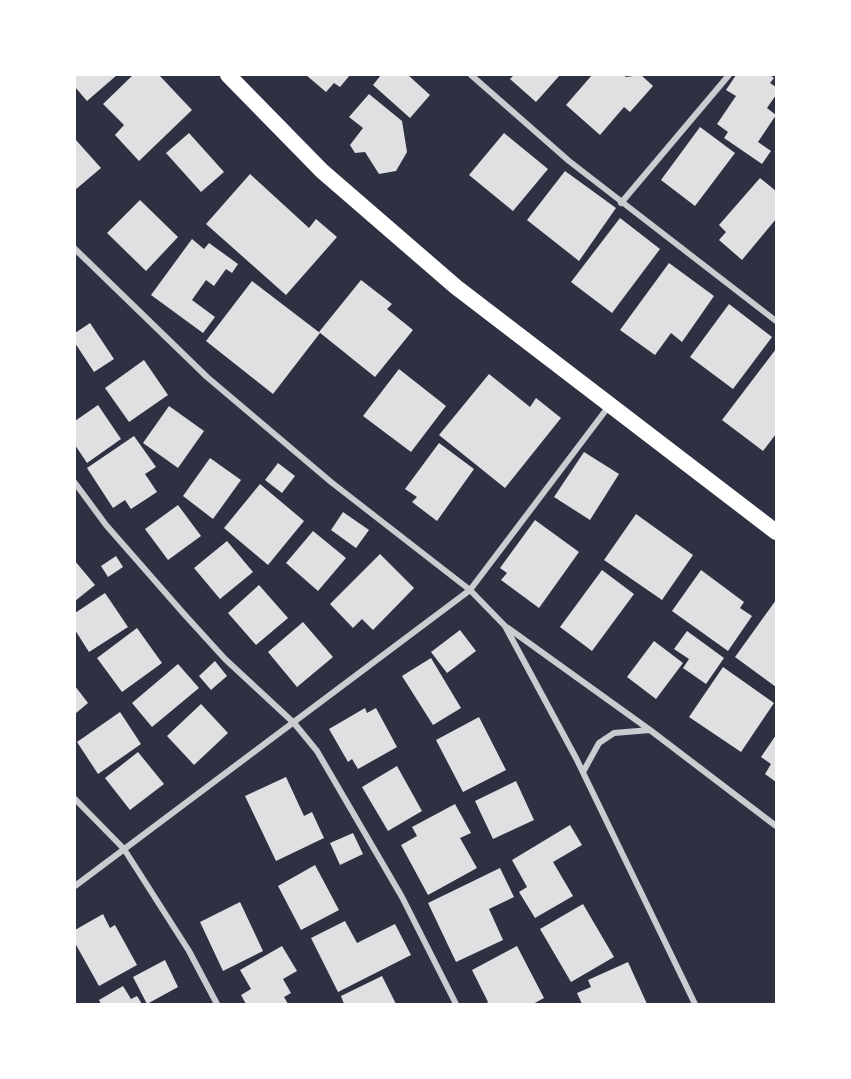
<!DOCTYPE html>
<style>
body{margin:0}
#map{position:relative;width:851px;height:1079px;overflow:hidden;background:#2d3142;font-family:Helvetica,sans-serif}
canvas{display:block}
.frame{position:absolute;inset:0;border:76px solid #fff;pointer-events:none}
</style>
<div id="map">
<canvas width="851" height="1079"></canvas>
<div class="frame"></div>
</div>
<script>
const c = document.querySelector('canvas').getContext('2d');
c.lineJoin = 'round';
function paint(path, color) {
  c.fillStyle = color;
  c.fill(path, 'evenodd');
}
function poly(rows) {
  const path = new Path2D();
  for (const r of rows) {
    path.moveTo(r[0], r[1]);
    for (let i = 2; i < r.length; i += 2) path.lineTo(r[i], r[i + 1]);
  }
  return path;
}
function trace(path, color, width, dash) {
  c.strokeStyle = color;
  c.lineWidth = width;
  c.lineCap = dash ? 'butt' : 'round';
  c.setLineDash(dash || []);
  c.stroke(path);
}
const building = poly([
 [75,75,117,75,87,101,75,87],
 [133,75,159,75,192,110,139,161,115,135,124,125,103,104],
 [306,75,350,75,340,87,334,83,326,92],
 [381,75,408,75,430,95,410,118,373,85],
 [514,75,560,75,536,102,510,79],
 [592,75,623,75,626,77,641,75,653,86,630,112,624,107,600,135,566,105],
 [736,75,770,75,774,78,770,83,776,87,776,95,767,108,776,115,758,142,771,151,762,164,724,138,728,132,717,124,736,96,726,90],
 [369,94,402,121,407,152,396,171,379,174,365,152,355,153,350,145,363,128,349,117],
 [700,127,735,153,695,206,661,180],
 [189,133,224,172,201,192,166,153],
 [504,133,548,169,513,211,469,175],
 [75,139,101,168,75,190],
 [565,171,616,208,579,261,527,220],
 [250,174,309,228,316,219,337,237,286,295,206,224],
 [760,178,776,191,776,219,742,260,719,240,726,232,719,225],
 [140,200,178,237,146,271,107,233],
 [620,218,660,249,612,313,571,282],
 [192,239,204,249,209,243,238,264,232,273,226,269,214,286,206,280,192,300,215,317,203,333,151,295],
 [669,263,714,296,682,342,671,333,655,355,620,330],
 [361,280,392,304,387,309,413,330,375,377,319,332],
 [252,281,320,333,273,394,206,341],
 [729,304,772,337,733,389,690,357],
 [90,323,114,359,94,372,75,343,75,333],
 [776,349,776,434,763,451,722,420],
 [144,360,168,395,129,422,105,388],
 [399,369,446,406,411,452,363,416],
 [489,374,530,407,536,398,561,418,505,488,439,435],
 [98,405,121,439,87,463,75,445,75,421],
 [169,406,204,431,178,468,143,443],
 [134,436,156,467,145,474,157,492,131,509,125,500,113,508,87,468],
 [439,443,474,469,437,521,412,502,417,497,405,489],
 [584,452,619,474,590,520,554,497],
 [210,458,241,480,213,519,183,496],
 [278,463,295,476,282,493,265,480],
 [260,484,304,521,268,565,224,528],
 [178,505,201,536,168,560,145,529],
 [343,512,369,530,356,548,331,530],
 [636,514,693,555,662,600,604,560],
 [535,520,579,552,539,608,501,580,507,573,500,568],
 [313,531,346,558,318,591,286,563],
 [227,541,253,572,220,599,194,568],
 [380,554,414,588,373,630,362,619,353,628,330,604],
 [116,556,123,567,108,577,101,566],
 [75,561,95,585,75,601],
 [602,570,634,594,592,651,560,627],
 [701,570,744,602,740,608,752,616,728,651,672,611],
 [259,585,288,618,256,645,228,613],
 [105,593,128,627,89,652,75,630,75,613],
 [776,600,776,687,735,657],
 [303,622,333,657,297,687,268,652],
 [137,628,162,663,122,692,97,658],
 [460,630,476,651,447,673,431,652],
 [687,631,724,658,706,684,683,668,689,659,674,649],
 [654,641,683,663,656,699,627,677],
 [431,658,461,708,433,725,402,676],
 [215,661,227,676,211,690,199,676],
 [178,664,199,688,152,727,132,703],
 [723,667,774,703,741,752,689,717],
 [75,686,88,703,75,714],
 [201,704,228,733,194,765,167,736],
 [365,708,367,713,376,708,397,747,358,769,352,759,348,762,329,729],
 [120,712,141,744,98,774,77,742],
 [479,717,506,770,463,792,436,740],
 [776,735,776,782,765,774,771,764,761,757],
 [138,752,164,784,130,810,105,778],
 [397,766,422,811,388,831,362,787],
 [286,777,304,816,312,812,324,838,276,861,245,796],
 [516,781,534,820,493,839,475,801],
 [455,804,471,833,460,838,477,868,428,895,401,845,417,836,412,827],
 [570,825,582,845,553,862,573,896,535,918,519,892,527,887,512,860],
 [353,833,363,854,340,865,330,843],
 [315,865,339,910,301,930,278,886],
 [500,868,514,897,489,909,503,940,456,962,428,903],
 [240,902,263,951,223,971,200,922],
 [583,904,614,957,571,982,540,929],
 [103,914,110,928,115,925,137,965,99,986,75,943,75,930],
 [345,921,357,943,395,924,411,955,338,992,311,938],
 [282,946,297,971,283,979,291,993,284,997,288,1004,246,1004,241,995,251,989,240,970],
 [517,946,544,998,533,1004,485,1004,488,1002,472,970],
 [165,960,178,987,147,1004,133,977],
 [628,962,647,1004,582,1004,577,993,591,987,588,980],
 [382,976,396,1004,344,1004,341,996],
 [123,986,131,999,137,996,142,1004,101,1004,99,1000]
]);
const minor = poly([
 [471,75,569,161,776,321],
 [621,203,729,75],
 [75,249,207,377,331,482,470,590,505,626,576,758,695,1004],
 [75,483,106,525,184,614,225,659,294,723,317,751,402,897,456,1004],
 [508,628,650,730,776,826],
 [583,772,599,743,614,733,650,730],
 [75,799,124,849,189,951,217,1004],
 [75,886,470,590,609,406]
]);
const trunk = poly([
 [228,75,322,171,456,287,776,532]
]);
paint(building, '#e0e0e3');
trace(minor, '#caccd0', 6);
trace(trunk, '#fff', 16);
</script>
